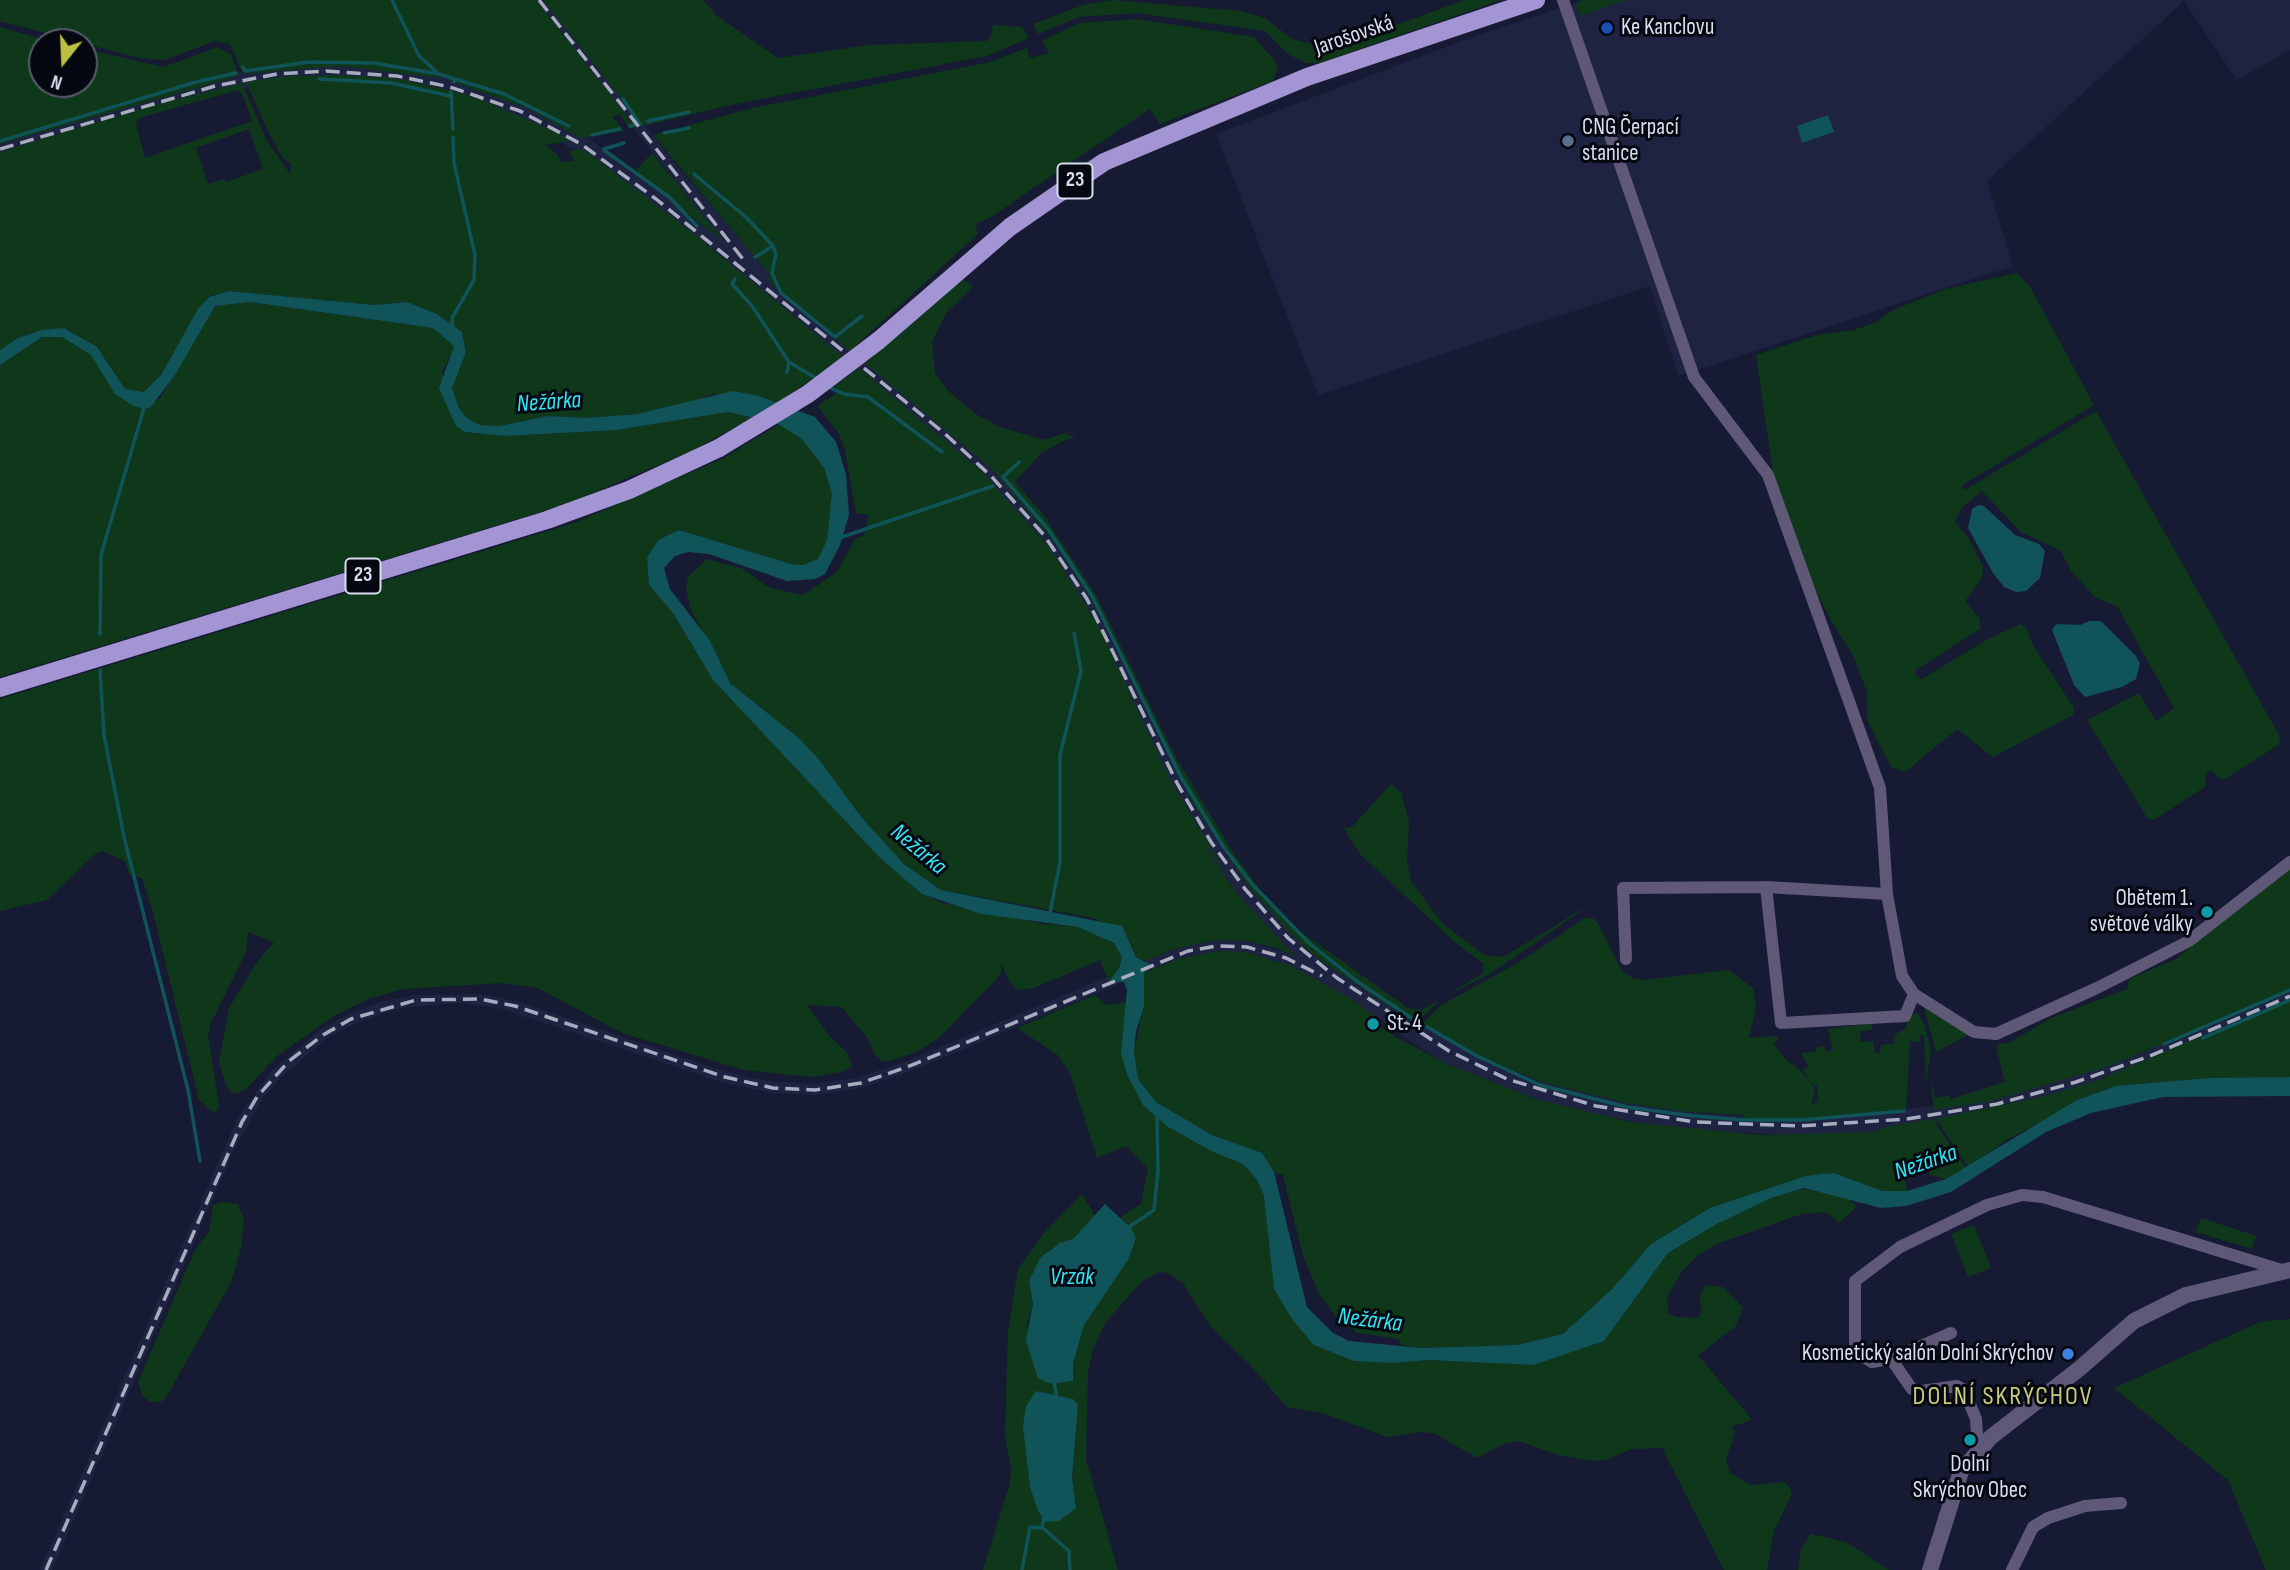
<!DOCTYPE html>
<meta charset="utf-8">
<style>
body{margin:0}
#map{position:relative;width:2290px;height:1570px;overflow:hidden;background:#161b33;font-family:"Sofia Sans Condensed",sans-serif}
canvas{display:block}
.north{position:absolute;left:28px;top:28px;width:70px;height:70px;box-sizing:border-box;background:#050711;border:2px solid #595d69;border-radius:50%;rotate:198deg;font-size:19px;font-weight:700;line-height:28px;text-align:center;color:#d8dded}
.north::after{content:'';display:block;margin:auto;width:24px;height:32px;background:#bdbf43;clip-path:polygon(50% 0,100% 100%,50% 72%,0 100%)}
</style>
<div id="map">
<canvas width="2290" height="1570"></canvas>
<div class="north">N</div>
</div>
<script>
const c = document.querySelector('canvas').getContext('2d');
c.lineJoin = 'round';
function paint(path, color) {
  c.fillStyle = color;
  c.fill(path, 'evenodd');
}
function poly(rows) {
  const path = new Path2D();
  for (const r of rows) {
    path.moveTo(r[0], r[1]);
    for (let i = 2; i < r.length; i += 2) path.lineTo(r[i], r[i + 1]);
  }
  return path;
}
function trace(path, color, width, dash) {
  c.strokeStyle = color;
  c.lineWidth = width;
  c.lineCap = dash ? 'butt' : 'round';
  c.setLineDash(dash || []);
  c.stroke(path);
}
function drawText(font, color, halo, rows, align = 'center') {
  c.font = font + ' "Sofia Sans Condensed",sans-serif';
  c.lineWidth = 6;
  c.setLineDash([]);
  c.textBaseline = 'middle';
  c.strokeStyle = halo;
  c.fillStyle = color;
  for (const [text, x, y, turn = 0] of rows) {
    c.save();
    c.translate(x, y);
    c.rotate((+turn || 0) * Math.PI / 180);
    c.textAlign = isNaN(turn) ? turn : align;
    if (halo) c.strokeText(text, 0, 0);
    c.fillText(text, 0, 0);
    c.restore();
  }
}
const built = poly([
 [532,0,546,0,673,161,771,275,769,279,930,410,1025,499,1095,595,1185,779,1224,847,1282,919,1382,999,1441,1036,1476,1055,1542,1082,1626,1103,1688,1112,1760,1117,1878,1113,1956,1103,2290,986,2290,1005,2115,1079,1959,1120,1869,1132,1799,1135,1719,1132,1657,1126,1579,1111,1536,1099,1448,1064,1415,1045,1350,998,1291,966,1246,952,1178,959,909,1072,862,1088,815,1095,772,1093,724,1083,498,1008,460,1003,401,1008,354,1024,326,1039,281,1077,262,1100,234,1150,52,1570,40,1570,237,1119,272,1070,320,1030,349,1014,380,1002,415,995,481,994,516,1001,727,1072,774,1082,815,1084,859,1077,904,1062,1174,949,1217,940,1247,941,1292,954,1238,895,1210,857,939,440,647,202,576,151,546,134,396,85,249,87,201,98,0,158,0,140,237,72,323,63,426,72,490,90,586,136,723,241],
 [1584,0,2290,0,2290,50,2237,80,2184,1,1987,181,2013,266,1678,376,1650,286,1318,395,1216,134,1467,39]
]);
const green = poly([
 [0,0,536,0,635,127,630,129,620,115,612,116,624,131,580,138,526,108,447,80,447,76,439,71,439,78,340,66,243,74,230,44,215,41,164,60,139,58,0,21],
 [543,0,703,0,717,16,778,58,869,45,987,41,991,37,993,25,1022,27,1029,38,987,56,735,104,643,126],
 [1112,0,1241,11,1265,18,1292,39,1319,46,1352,41,1465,0,1501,0,1320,63,1306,63,1288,54,1265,31,1137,13,1079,17,1038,34,1033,24,1083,5],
 [1581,0,1627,0,1580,16,1576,6],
 [1137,19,1254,37,1278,65,1273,81,1160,124,1150,109,988,219,975,224,978,234,850,351,781,294,768,279,770,275,653,135,753,108,987,63,1027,48,1030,58,1049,53,1042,41,1079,23],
 [0,27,52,42,42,42,42,84,84,84,84,49,164,67,218,47,231,55,239,76,0,144],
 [339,75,394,78,449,90,483,100,557,133,570,141,545,145,559,156,560,162,574,161,569,151,583,149,693,233,843,357,777,403,759,396,712,394,695,402,637,414,587,418,548,416,499,426,480,425,468,419,459,408,452,387,466,352,462,332,437,314,407,302,374,305,229,291,209,296,161,375,144,392,135,393,125,390,104,357,67,329,42,330,18,338,0,350,0,152,151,106,242,83,267,141,290,174,291,164,283,158,268,131,246,82,287,76],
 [238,90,243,95,252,121,145,158,136,125,139,118],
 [249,129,263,169,226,182,225,179,208,184,196,148],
 [652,153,726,244,635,171],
 [2017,273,2030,287,2094,405,1961,486,1965,490,2096,411,2279,735,2280,744,2223,780,2210,770,2205,776,2206,786,2154,820,2148,819,2087,720,2139,693,2156,721,2174,708,2117,606,2096,598,2071,571,2061,551,2021,532,1982,491,1961,508,1955,522,1969,539,1983,567,1982,578,1965,601,1980,619,1980,629,1916,670,1916,675,1922,679,1986,640,2021,624,2028,631,2032,644,2074,708,2073,715,1993,757,1957,729,1905,772,1891,767,1867,720,1867,692,1853,655,1831,621,1813,584,1773,472,1756,355,1817,335,1854,330,1875,323,1893,310,1946,289],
 [963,279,973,287,946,313,932,342,935,373,949,392,976,414,999,427,1045,440,1065,433,1076,439,1067,439,1040,454,1015,482,1043,514,1096,595,1173,752,1232,851,1266,898,1301,932,1408,1008,1422,1010,1441,999,1415,1024,1316,957,1295,938,1248,886,1193,804,1111,630,1055,543,991,468,865,363],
 [249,302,433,328,454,346,442,373,456,426,465,432,506,436,617,430,728,412,752,418,689,452,567,504,0,677,0,365,42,337,62,337,91,355,116,394,143,409,160,398,215,306],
 [859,368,982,472,1049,547,1097,623,1171,782,1227,874,1198,838,1238,895,1296,957,1277,948,1247,941,1217,940,1174,949,1145,961,1137,957,1126,935,1094,918,941,890,905,865,862,818,821,762,800,739,730,683,690,608,686,588,688,577,707,559,743,569,768,587,803,595,836,573,856,538,864,536,869,515,856,513,845,450,838,432,817,406,837,393,832,388],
 [779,424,802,439,824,468,832,494,832,514,827,540,818,559,803,565,791,564,679,530,658,540,647,558,649,585,673,613,713,680,880,858,921,893,942,903,1043,924,1078,927,1099,934,1114,943,1122,956,1119,968,1109,982,1100,960,1034,988,1018,990,1008,980,1001,962,1001,972,994,982,940,1037,917,1052,890,1061,882,1061,874,1054,869,1040,842,1007,807,1005,830,1037,847,1052,852,1066,842,1072,812,1077,744,1070,622,1033,538,988,501,983,403,989,368,999,334,1016,277,1056,244,1091,233,1094,226,1085,219,1062,229,1008,257,962,274,942,248,932,246,952,211,1023,208,1036,219,1105,215,1114,199,1100,153,912,142,878,129,874,125,861,102,851,95,854,47,900,0,911,0,699,574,523,724,458],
 [1391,784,1401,792,1409,822,1407,861,1411,881,1442,923,1484,955,1503,957,1596,901,1491,973,1448,995,1483,973,1484,964,1456,943,1361,855,1341,824,1346,828,1352,827],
 [2290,867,2290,991,2109,1066,1992,1101,1934,1110,1930,1078,1935,1098,1949,1095,1951,1099,2005,1082,1996,1048,2000,1044,2011,1042,2049,1019,2127,989,2129,979,2176,959],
 [1585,918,1593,918,1598,923,1621,970,1632,978,1643,980,1729,970,1753,988,1756,1007,1749,1038,1776,1036,1779,1040,1773,1043,1786,1060,1799,1069,1815,1088,1811,1106,1818,1101,1817,1085,1813,1085,1803,1070,1809,1066,1801,1053,1816,1052,1815,1048,1824,1046,1826,1052,1833,1050,1828,1029,1872,1023,1872,1030,1860,1031,1861,1042,1873,1041,1875,1053,1880,1053,1881,1045,1895,1043,1894,1035,1905,1029,1910,1016,1917,1013,1924,1024,1931,1050,1926,1082,1924,1035,1920,1035,1920,1042,1910,1041,1906,1110,1801,1120,1743,1120,1744,1115,1688,1112,1626,1103,1542,1082,1476,1055,1422,1024,1440,1006,1526,958],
 [1218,951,1246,952,1291,966,1350,998,1380,1020,1381,1028,1403,1041,1448,1064,1536,1099,1631,1122,1759,1135,1874,1132,1885,1127,1933,1119,1966,1168,1946,1179,1930,1175,1927,1171,1905,1176,1907,1191,1883,1191,1834,1173,1806,1176,1710,1208,1651,1244,1612,1289,1563,1334,1517,1345,1421,1348,1402,1345,1399,1339,1358,1333,1340,1322,1319,1294,1303,1255,1283,1175,1274,1172,1261,1153,1212,1135,1156,1102,1138,1079,1134,1051,1144,1007,1144,973,1178,959],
 [1095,995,1106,1005,1127,1002,1121,1053,1168,1127,1213,1152,1243,1164,1257,1180,1264,1196,1270,1247,1292,1319,1393,1363,1428,1360,1535,1365,1604,1341,1668,1253,1715,1225,1771,1198,1801,1189,1845,1196,1857,1206,1839,1223,1826,1212,1802,1214,1719,1243,1698,1255,1682,1271,1667,1297,1668,1314,1677,1317,1698,1318,1702,1311,1699,1298,1705,1285,1723,1287,1743,1308,1735,1327,1698,1355,1752,1420,1731,1427,1735,1432,1726,1459,1730,1473,1751,1485,1784,1482,1790,1488,1792,1494,1774,1531,1767,1570,1724,1570,1663,1450,1665,1448,1631,1449,1606,1460,1593,1461,1558,1455,1519,1441,1506,1443,1477,1458,1434,1433,1420,1432,1387,1437,1323,1413,1287,1407,1251,1366,1211,1327,1183,1283,1168,1273,1159,1272,1141,1282,1106,1322,1093,1349,1088,1372,1086,1459,1118,1570,983,1570,1010,1483,1011,1468,1005,1437,1008,1331,1018,1269,1044,1233,1082,1194,1095,1216,1073,1239,1050,1249,1029,1281,1033,1304,1027,1325,1051,1384,1073,1381,1073,1364,1084,1325,1128,1260,1136,1239,1121,1217,1141,1204,1148,1169,1126,1146,1097,1158,1070,1073,1058,1055,1017,1028],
 [1036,1391,1072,1399,1078,1405,1072,1477,1075,1508,1035,1498,1030,1487,1027,1449],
 [2290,999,2290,1077,2208,1078,2116,1086,2077,1100,2074,1105,2008,1139,1968,1167,1936,1119,2045,1096,2098,1080],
 [1924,1008,1952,1022,1969,1034,1936,1052],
 [223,1202,238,1204,244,1220,241,1248,231,1282,167,1396,161,1402,150,1402,142,1395,138,1382,195,1250,209,1231,213,1205],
 [2201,1218,2256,1236,2252,1249,2196,1232],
 [1974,1225,1991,1268,1968,1277,1951,1234],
 [2290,1319,2290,1570,2266,1570,2228,1480,2114,1388,2260,1322],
 [1811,1534,1846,1542,1889,1570,1798,1570,1801,1549]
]);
const water = poly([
 [1828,115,1834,132,1802,143,1797,126],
 [229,291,374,305,407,302,437,314,462,332,466,352,452,388,459,408,468,419,480,425,499,426,548,416,587,418,637,414,733,391,759,396,815,417,836,442,846,474,849,515,840,545,825,574,815,579,787,581,709,554,688,552,675,556,664,568,670,589,710,641,730,683,800,739,821,762,862,818,905,865,941,890,1122,926,1136,957,1153,966,1144,973,1144,1007,1136,1031,1134,1051,1138,1079,1156,1102,1212,1135,1262,1153,1274,1172,1307,1307,1333,1333,1349,1341,1421,1348,1517,1345,1563,1334,1612,1289,1651,1244,1710,1208,1806,1176,1821,1174,1834,1173,1883,1191,1907,1191,1946,1179,2077,1100,2116,1086,2208,1078,2290,1077,2290,1096,2163,1097,2091,1113,2046,1132,1951,1192,1906,1206,1881,1208,1804,1188,1771,1198,1715,1225,1668,1253,1604,1341,1534,1365,1428,1360,1393,1363,1354,1361,1314,1345,1292,1319,1274,1289,1264,1196,1257,1180,1243,1164,1213,1152,1168,1127,1143,1105,1127,1074,1121,1053,1127,990,1124,982,1109,982,1119,968,1122,957,1114,943,1078,927,981,914,922,894,880,858,713,680,673,613,649,585,647,558,658,540,679,530,791,564,803,565,818,559,827,540,832,494,824,468,802,439,778,424,728,412,617,430,506,436,465,432,456,426,439,388,454,346,433,328,250,302,215,306,175,375,150,408,143,409,132,405,115,394,91,355,62,337,42,337,0,365,0,350,18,338,42,330,64,328,97,347,125,389,144,392,161,375,198,309,209,297],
 [1978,505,1984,506,2015,535,2039,544,2045,551,2040,578,2026,591,2016,592,2004,587,1993,573,1968,528,1972,509],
 [2090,621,2101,621,2136,656,2140,664,2136,679,2122,687,2085,697,2074,685,2052,630,2056,624,2080,625],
 [1105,1204,1131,1228,1136,1238,1134,1244,1128,1260,1084,1325,1073,1364,1073,1381,1051,1384,1038,1378,1026,1341,1033,1304,1029,1281,1041,1257,1060,1243,1073,1239],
 [1036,1391,1073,1399,1078,1405,1072,1477,1076,1508,1059,1521,1046,1522,1038,1511,1030,1487,1023,1426,1026,1406]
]);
const stream = poly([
 [392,0,419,56,439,74,455,79,454,82],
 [243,67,245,71,309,62,374,63,439,74],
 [319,79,392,83,450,96],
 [455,79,504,94,569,126],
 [451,92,453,129],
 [623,99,640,124],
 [648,121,689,112],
 [630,126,634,125],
 [664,133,689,128],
 [592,135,619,129],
 [453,137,454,163,475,255,474,280,452,318,453,329],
 [0,141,196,82,236,73],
 [604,149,624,143],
 [604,150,669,197,697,226],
 [694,174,747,218,773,246],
 [755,257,773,246,776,254,772,273,781,293,835,337,862,316],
 [735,279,732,284,752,306,789,362,787,372],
 [789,362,819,380],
 [828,387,844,394,868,397,942,452],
 [1003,477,1048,529,1092,596,1181,777,1225,849,1252,884,1309,943,1358,982,1413,1019],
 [1003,477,1019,462],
 [839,538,993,486],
 [100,634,101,555,144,408],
 [100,670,104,735,124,837,188,1090,200,1161],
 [1050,913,1060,862,1060,755,1081,671,1074,633],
 [1427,1027,1477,1056,1540,1085,1627,1107,1693,1116],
 [2203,1038,2290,1000],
 [2164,1044,2290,990],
 [1695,1116,1743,1120],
 [1746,1120,1801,1120,1904,1111],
 [1126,1229,1154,1210,1158,1171,1157,1115],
 [1054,1382,1057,1398],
 [1043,1528,1069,1551,1070,1570],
 [1022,1570,1030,1527,1042,1528,1044,1517]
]);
const minor = poly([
 [1563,0,1694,377,1768,475,1880,788,1887,894,1902,976,1914,994,1974,1032,1996,1034,2099,987,2189,941,2290,862],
 [1887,894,1766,887,1781,1023,1905,1016,1914,994],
 [1626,959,1623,888,1766,887],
 [1891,1359,1951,1333],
 [1978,1450,1976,1419,1964,1390,1957,1386,1921,1391,1912,1389,1891,1359,1872,1362,1862,1356,1855,1345,1855,1281,1900,1247,1987,1205,2022,1195,2043,1197,2285,1271],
 [2012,1570,2033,1527,2048,1518,2085,1506,2121,1503]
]);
const tertiary = poly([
 [1930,1570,1961,1471,1991,1437,2079,1369,2134,1321,2186,1295,2290,1270]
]);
const primary = poly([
 [878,341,1010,227,1104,162,1307,77,1536,0],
 [0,688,547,520,629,490,719,448]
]);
const rail = poly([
 [539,0,746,263],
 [0,149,215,86,277,74,326,71,397,76,450,87,520,111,581,144,656,199,944,433,991,476,1044,535,1087,599,1177,783,1211,842,1245,889,1288,938,1337,978,1449,1051,1507,1079,1596,1106,1695,1122,1799,1126,1907,1119,1997,1104,2076,1082,2150,1056,2290,996],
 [46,1570,242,1122,257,1097,289,1061,323,1035,351,1019,416,1000,480,999,515,1006,725,1077,773,1088,815,1090,861,1083,907,1067,1188,951,1217,946,1247,947,1286,958,1322,976]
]);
const primaryBridge = poly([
 [719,448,808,394,878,341]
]);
const markers = [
 [1607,28,7,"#1a4fb4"],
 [1568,141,7,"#5c6f8a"],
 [2207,912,7,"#0f9aa8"],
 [1373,1024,7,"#0f9aa8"],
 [2068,1354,7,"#3f7fe0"],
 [1970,1440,7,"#0f9aa8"]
];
const shields = [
 [1075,181,35],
 [363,576,35]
];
const shieldNames = [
 ["23",1075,181],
 ["23",363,576]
];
const poiNames = [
 ["Ke Kanclovu",1621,28],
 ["CNG Čerpací",1582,128],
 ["stanice",1582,154],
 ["Obětem 1.",2193,899,"right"],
 ["světové války",2193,925,"right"],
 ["St. 4",1387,1024],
 ["Kosmetický salón Dolní Skrýchov",2054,1354,"right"],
 ["Dolní",1970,1465,"center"],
 ["Skrýchov Obec",1970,1491,"center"]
];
const streetNames = [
 ["Jarošovská",1354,36,-19]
];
const waterNames = [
 ["Nežárka",549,403,-4],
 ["Nežárka",918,850,40],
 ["Nežárka",1926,1163,-19],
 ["Vrzák",1072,1278],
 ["Nežárka",1370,1321,7]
];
const quarterNames = [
 ["DOLNÍ SKRÝCHOV",2003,1397]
];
paint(built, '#1d2341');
paint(green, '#0f381b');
paint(water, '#105358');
trace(stream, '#105358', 3.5);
trace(minor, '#5f5977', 12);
trace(tertiary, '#5f5977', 16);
trace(primary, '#a395d3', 18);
trace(rail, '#a7acbe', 3.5, [14, 7]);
trace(primaryBridge, '#a395d3', 18);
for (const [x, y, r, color] of markers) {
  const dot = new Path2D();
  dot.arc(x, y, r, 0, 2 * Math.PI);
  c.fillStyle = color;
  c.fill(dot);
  trace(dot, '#050711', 2.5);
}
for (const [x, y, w] of shields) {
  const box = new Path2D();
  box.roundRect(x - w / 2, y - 17.5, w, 35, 5);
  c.fillStyle = '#050711';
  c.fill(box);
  trace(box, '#d8dded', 2);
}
drawText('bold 21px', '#d8dded', null, shieldNames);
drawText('23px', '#d8dded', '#050711', poiNames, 'left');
drawText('23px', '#d8dded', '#050711', streetNames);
drawText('italic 24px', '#33e5f3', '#050711', waterNames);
c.letterSpacing = '2px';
drawText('26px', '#c7ca7d', '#050711', quarterNames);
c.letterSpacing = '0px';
</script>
